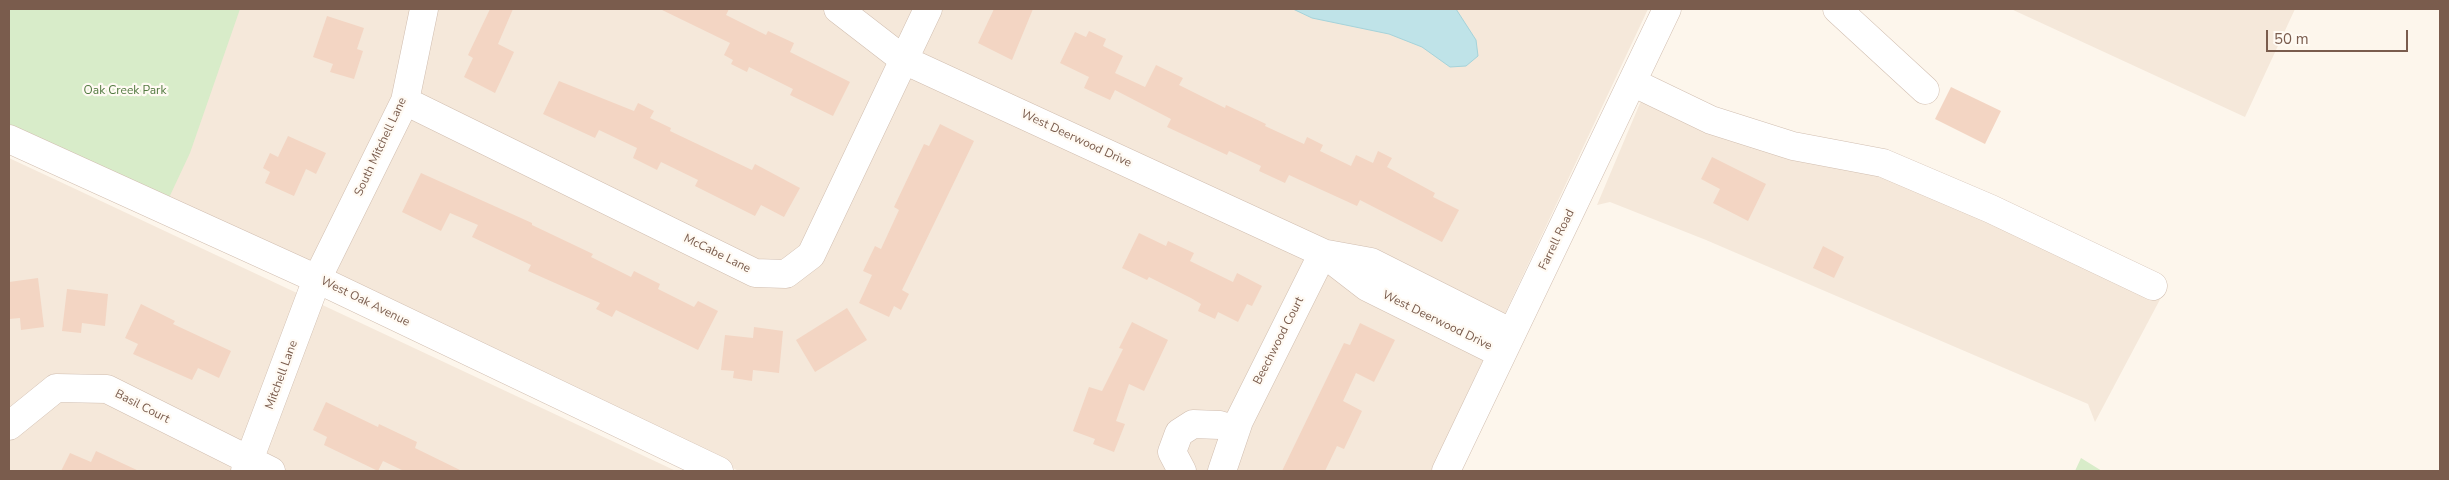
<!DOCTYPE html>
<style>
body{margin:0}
#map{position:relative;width:2449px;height:480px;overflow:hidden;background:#fdf6ec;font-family:"Nunito Sans",sans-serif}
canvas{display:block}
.frame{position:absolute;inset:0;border:10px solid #7a5c4d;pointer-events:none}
.scale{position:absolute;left:2266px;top:30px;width:142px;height:22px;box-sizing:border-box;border:2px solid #7a5c4d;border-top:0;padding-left:6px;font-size:15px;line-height:18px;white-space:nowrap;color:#7a5c4d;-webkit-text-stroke:4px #fffaf3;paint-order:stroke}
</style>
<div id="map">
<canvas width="2449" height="480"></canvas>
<div class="frame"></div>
<div class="scale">50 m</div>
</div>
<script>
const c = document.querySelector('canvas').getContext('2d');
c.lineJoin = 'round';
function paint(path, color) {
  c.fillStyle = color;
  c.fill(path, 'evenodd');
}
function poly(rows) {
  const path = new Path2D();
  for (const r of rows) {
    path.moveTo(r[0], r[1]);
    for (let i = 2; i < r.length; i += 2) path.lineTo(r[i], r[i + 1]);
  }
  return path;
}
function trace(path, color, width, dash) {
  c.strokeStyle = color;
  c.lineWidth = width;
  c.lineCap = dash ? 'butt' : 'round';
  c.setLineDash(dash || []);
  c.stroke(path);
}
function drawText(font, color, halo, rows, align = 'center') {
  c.font = font + ' "Nunito Sans",sans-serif';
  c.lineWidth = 4.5;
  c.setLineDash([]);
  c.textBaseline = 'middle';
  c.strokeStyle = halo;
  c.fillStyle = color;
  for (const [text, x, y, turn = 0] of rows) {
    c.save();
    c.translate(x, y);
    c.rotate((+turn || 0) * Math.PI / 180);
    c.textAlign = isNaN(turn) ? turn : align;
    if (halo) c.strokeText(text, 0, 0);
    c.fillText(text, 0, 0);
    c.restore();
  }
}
const residential = poly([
 [9,9,1648,9,1431,471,739,471,167,202],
 [2011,9,2295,9,2245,117],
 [1646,89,1883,163,2165,290,2095,422,2088,404,1706,240,1610,202,1597,205],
 [9,158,69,186,676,471,9,471]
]);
const green = poly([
 [9,9,240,9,190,153,167,202,9,127],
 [2081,458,2102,471,2075,471]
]);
const water = poly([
 [1293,9,1456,9,1476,40,1478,56,1466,66,1450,67,1422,47,1389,34,1312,18,1293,9]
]);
const building = poly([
 [490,9,513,9,498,44,514,52,495,93,464,77,473,58,468,55],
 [660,9,729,9,726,15,766,35,768,31,794,43,790,52,850,82,833,116,790,95,793,89,749,67,747,72,731,64,733,60,724,55,730,43],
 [994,9,1033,9,1012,60,978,43],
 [327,16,364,28,357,49,363,51,354,79,330,72,333,64,313,57],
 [1089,31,1106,39,1103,46,1123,56,1115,73,1145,87,1156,65,1183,78,1179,85,1225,108,1226,105,1266,124,1265,126,1304,144,1307,137,1323,145,1320,151,1351,166,1356,155,1373,163,1378,151,1392,158,1387,167,1435,193,1433,197,1459,210,1442,242,1360,200,1357,206,1289,175,1285,183,1259,171,1261,166,1229,151,1227,155,1167,127,1171,119,1115,90,1110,100,1084,88,1089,77,1060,63,1075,32,1086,37],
 [559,81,634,111,638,103,654,111,650,118,671,128,670,131,752,170,755,164,800,188,784,217,761,205,755,216,695,186,698,180,661,162,657,170,633,158,637,148,599,130,595,138,543,114],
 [1951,87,2001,111,1985,144,1935,119],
 [940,124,974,141,902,290,909,294,901,310,894,306,889,317,859,303,872,275,863,271,875,246,881,249,899,210,894,207,924,144,929,146],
 [288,136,326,153,316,174,306,169,294,196,265,183,270,172,263,168,270,153,278,157],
 [1712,157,1766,184,1748,221,1713,203,1720,189,1701,179],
 [421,173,532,223,532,225,593,254,591,257,631,277,634,271,660,284,658,289,694,307,698,301,718,311,698,350,616,310,612,317,596,309,600,303,528,271,531,265,472,237,478,225,450,213,441,231,402,212],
 [1139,233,1166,246,1168,241,1194,253,1190,261,1233,282,1237,273,1262,286,1252,306,1247,304,1238,322,1218,312,1215,319,1198,311,1201,304,1191,298,1149,277,1147,280,1122,268],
 [1823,246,1844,257,1834,278,1813,268],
 [38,278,44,327,21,330,20,318,9,319,9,282],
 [67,289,108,294,105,326,82,323,81,333,62,331],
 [141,304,175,321,173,324,231,351,219,378,198,368,192,380,133,354,138,344,125,338],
 [847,308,867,340,815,372,796,340],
 [1132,322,1168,340,1144,391,1129,384,1116,421,1125,424,1114,452,1093,444,1095,439,1073,431,1089,387,1102,391,1123,349,1119,348],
 [1360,323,1395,340,1374,382,1356,373,1343,401,1362,411,1344,449,1337,446,1325,471,1282,471,1344,343,1350,345],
 [754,327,783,331,779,373,753,370,752,381,733,378,734,371,721,370,725,335,753,338],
 [326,402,378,427,379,424,417,442,415,448,462,471,404,471,383,461,378,471,324,445,327,437,313,430],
 [96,451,139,471,61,471,70,453,91,462]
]);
const minor = poly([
 [838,9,904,60,1323,253,1367,287,1502,354],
 [1837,9,1925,90],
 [1632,82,1711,120,1793,146,1883,163,1991,209,2153,286],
 [405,101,755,273,786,274,811,255,928,9],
 [9,139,317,279,719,471],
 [1327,254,1371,262,1512,333],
 [9,426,56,388,107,389,271,471],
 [245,471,317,279,405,101,424,9],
 [1182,471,1172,452,1179,433,1193,424,1220,425,1236,430],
 [1222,471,1239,421,1323,253],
 [1446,471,1667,9]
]);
const parkNames = [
 ["Oak Creek Park",125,91]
];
const streetNames = [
 ["West Deerwood Drive",1076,139,25],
 ["South Mitchell Lane",381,147,-65],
 ["Farrell Road",1557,240,-64],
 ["McCabe Lane",717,254,26],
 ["West Oak Avenue",365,302,26],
 ["West Deerwood Drive",1437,321,26],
 ["Beechwood Court",1279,341,-63],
 ["Mitchell Lane",282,375,-70],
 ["Basil Court",142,407,27]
];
paint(residential, '#f5e8da');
paint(green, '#d8ecc9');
paint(water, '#bfe3e8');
trace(water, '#a5d3da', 1);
paint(building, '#f3d5c3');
trace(minor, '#d1beb0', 29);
trace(minor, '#fff', 28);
drawText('12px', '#537a41', '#fffaf3', parkNames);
drawText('12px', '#7a5c4d', '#fffaf3', streetNames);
</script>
